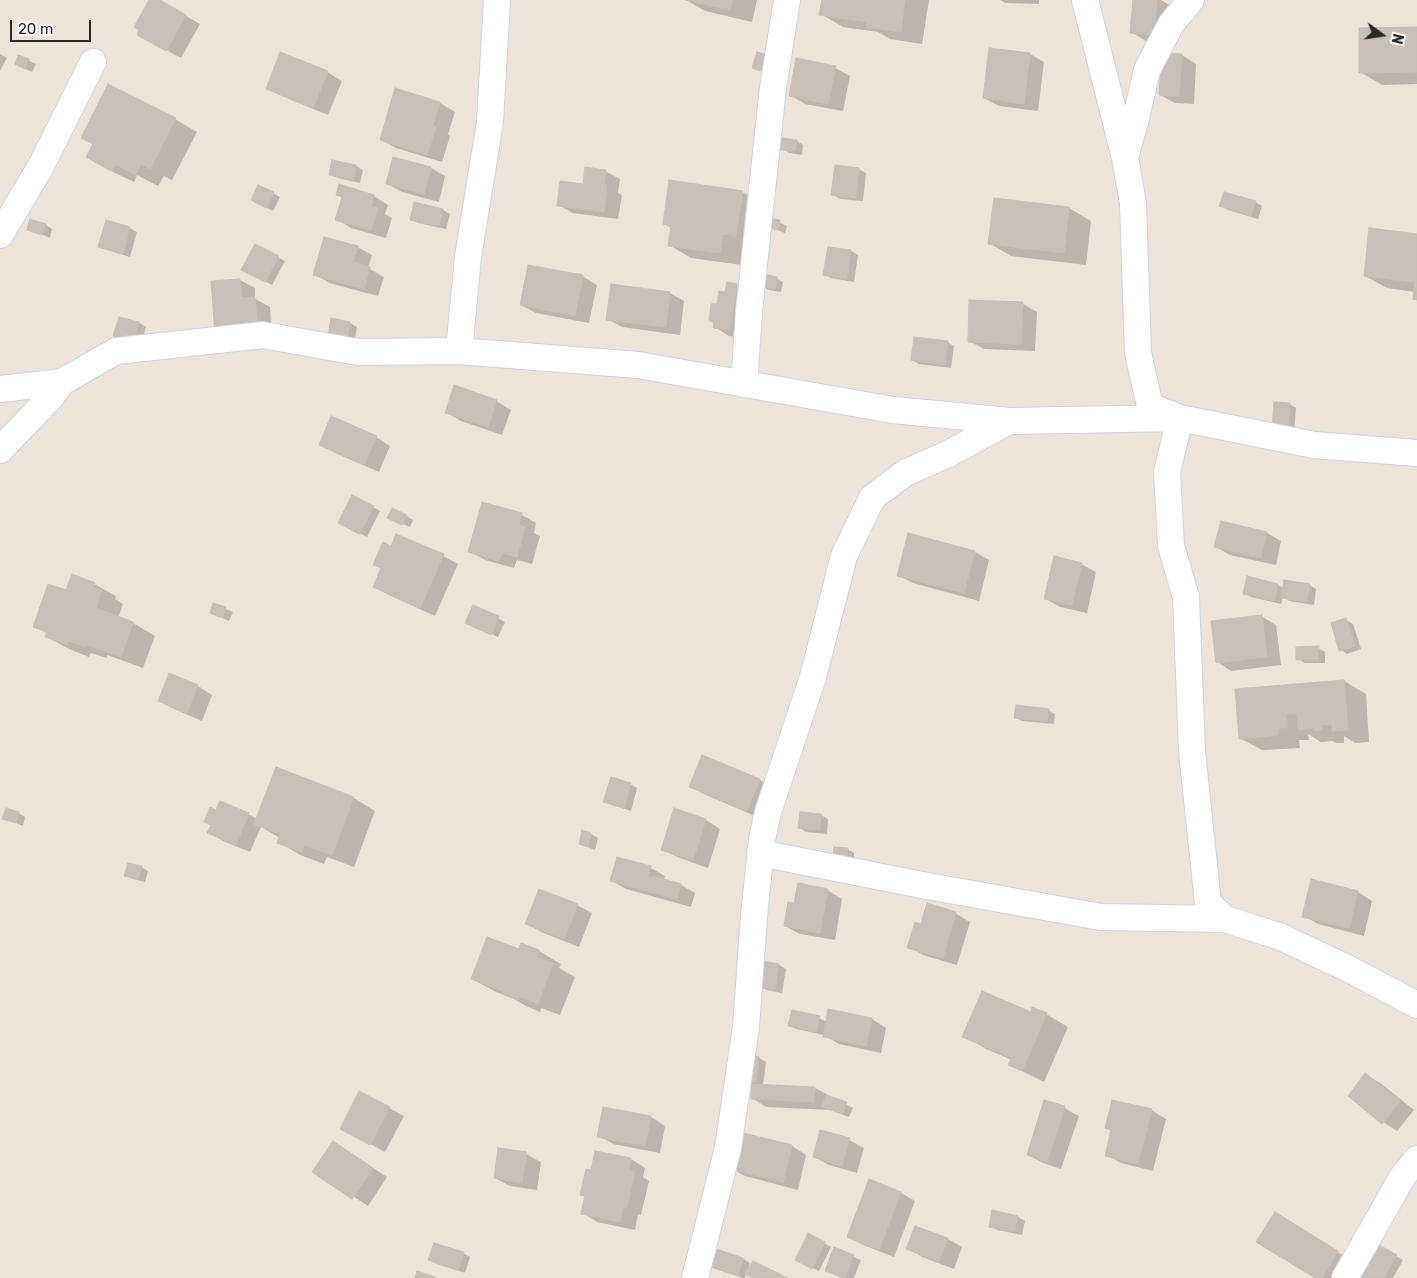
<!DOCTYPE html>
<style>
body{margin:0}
#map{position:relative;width:1417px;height:1278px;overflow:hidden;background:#ece3d9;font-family:Rubik,sans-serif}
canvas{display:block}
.north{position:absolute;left:1357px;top:10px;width:50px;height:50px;-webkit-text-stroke:4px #fff;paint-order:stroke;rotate:104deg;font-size:14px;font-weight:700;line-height:20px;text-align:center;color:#282828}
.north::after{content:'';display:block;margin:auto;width:18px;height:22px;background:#282828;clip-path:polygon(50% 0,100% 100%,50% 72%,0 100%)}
.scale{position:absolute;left:10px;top:20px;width:81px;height:22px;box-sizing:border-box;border:2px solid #282828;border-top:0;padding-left:6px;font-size:15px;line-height:18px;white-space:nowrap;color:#282828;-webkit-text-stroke:4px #fff;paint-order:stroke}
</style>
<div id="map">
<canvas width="1417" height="1278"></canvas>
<div class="north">N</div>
<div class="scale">20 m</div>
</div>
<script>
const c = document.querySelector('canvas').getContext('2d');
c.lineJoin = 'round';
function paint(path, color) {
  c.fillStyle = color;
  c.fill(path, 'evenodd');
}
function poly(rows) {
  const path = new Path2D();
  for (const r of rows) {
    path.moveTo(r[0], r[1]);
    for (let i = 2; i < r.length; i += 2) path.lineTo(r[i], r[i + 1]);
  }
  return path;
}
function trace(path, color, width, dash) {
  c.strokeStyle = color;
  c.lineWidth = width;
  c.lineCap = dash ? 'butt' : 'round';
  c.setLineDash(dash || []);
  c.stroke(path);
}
const shadow = poly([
 [150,0,158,0,200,24,181,58,138,35],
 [686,0,757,0,752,22,705,11],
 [823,0,929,0,922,44,890,39,878,32,843,27,821,14],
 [1000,0,1039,0,1039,4,1005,3],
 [1134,0,1161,0,1171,6,1168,42,1146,41,1131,32],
 [1417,28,1417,84,1382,85,1360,72],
 [0,54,7,58,0,71],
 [1030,54,1044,62,1038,111,999,106,984,98],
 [1182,55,1196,64,1194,104,1175,103,1160,95],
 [19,56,36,64,32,72,23,68],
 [835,68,850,76,843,111,805,104,790,95],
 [327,72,342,81,328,115,282,96,267,88],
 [396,90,440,103,455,112,448,134,450,136,442,162,396,148,381,140],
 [175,119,197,132,172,180,164,176,158,186,137,175,134,182,109,170,94,145,82,138],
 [797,141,803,145,802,155,789,153,782,149],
 [394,158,431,168,445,176,439,202,402,192,388,184],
 [333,162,356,166,363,170,360,183,338,178,331,174],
 [836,167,859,169,866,173,863,201,840,199,833,195],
 [605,171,620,179,618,193,622,195,618,219,573,213,558,205],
 [742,192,764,204,742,265,691,258,669,245,672,228,664,224],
 [273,193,280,197,273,211,259,204],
 [374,196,388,205,385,214,392,218,386,238,351,228,337,219,343,198],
 [995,199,1069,208,1091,221,1086,265,1011,256,989,243],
 [1255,202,1262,206,1258,219,1228,210,1221,206],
 [415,203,443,210,450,214,446,229,418,223,411,219],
 [773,220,787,226,785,233,772,228],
 [107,222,130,228,137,232,130,257,107,250,100,246],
 [46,225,52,229,50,238,28,229],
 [1417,235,1417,300,1415,292,1387,288,1365,276],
 [256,246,285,261,272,285,250,273],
 [357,247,372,255,368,268,384,277,378,296,329,283,315,274],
 [829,248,851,251,858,255,854,282,831,278,825,274],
 [582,276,597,285,589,323,536,313,521,305],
 [776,278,783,282,781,292,769,290,762,286],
 [240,280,255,288,255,299,270,307,272,338,230,341],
 [737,285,751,293,745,338,729,336,715,327,715,324,710,321,726,294],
 [670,293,684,301,680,335,622,327,607,319],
 [1023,304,1037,312,1035,351,984,349,969,341],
 [120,318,139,323,146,327,141,345,121,340,115,336],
 [332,320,350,323,357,327,353,349],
 [947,342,954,346,951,368,919,364,912,360],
 [496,401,511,410,502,435,461,421,446,412],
 [1289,404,1296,408,1294,434,1280,433],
 [376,437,390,446,379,472,335,453,320,445],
 [483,504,522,515,536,523,534,533,540,536,532,564,517,560,514,568,485,560,470,552],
 [373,507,380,511,367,537,346,526],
 [406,516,413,520,410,527,396,521],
 [1267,533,1281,541,1276,565,1230,555,1216,547],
 [392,547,443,556,458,564,435,616,389,595,374,587],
 [975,552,989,560,979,601,913,583,898,575],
 [1081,564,1096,572,1087,613,1060,607,1046,599],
 [94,584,116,596,115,599,123,604,118,618,133,623,155,636,143,668,107,655,107,658,91,653,89,657,69,649,47,637,48,634,35,626,67,592],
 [1278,585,1284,588,1309,585,1316,589,1314,605,1289,601,1283,597,1281,604,1251,597,1244,593],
 [214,604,233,612,229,621,211,613],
 [474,606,505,622,498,637,474,626],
 [1261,616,1276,625,1281,665,1231,671,1217,662],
 [1346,620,1353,624,1361,649,1347,654,1341,650],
 [1318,648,1325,652,1325,663,1305,663,1298,659],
 [170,675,198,686,212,695,202,721,174,709,159,701],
 [1344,681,1366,694,1369,742,1355,743,1344,736,1344,743,1337,743,1332,741,1321,742,1308,734,1309,740,1299,740,1300,748,1262,750,1240,738],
 [1048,710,1055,714,1054,724,1022,721,1016,718],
 [703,757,760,780,774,789,762,819,706,795,691,787],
 [276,769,354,798,375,811,354,867,327,857,324,864,300,855,279,842,280,838,261,827,250,852,223,841,209,832,217,811,248,814,257,819],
 [630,784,637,788,631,811,612,805,605,801],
 [675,810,706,820,720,829,708,868,677,857,662,849],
 [18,813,25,817,23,826,4,818],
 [821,815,828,819,827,834,806,832,800,828],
 [591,834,598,838,595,850,580,844],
 [847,849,854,853,854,861,834,856],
 [618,859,651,868,665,876,664,880,681,885,695,893,691,907,626,889,612,881],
 [141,867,148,871,145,882,133,879,126,875],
 [1312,881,1358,892,1372,901,1364,936,1318,924,1304,916],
 [827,890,842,899,835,940,800,934,785,926,795,904],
 [577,905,592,913,579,947,541,932,527,924],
 [955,913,970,922,957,965,923,955,909,947,922,926],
 [522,944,539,951,561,964,559,968,575,977,560,1015,541,1008,540,1012,526,1006,512,998,494,991,472,979,519,950],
 [779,965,786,969,782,993,767,990,760,986],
 [829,1011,872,1019,886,1028,881,1053,839,1044,824,1035,796,1029,790,1025,819,1018,827,1022],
 [1031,1014,1046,1014,1068,1027,1044,1082,1010,1065,1012,1060,986,1049,964,1036],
 [759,1058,766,1062,763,1085,815,1088,853,1108,849,1117,830,1110,766,1107,752,1098,752,1084,748,1083],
 [1366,1075,1380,1083,1414,1110,1397,1131,1383,1122],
 [389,1108,404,1116,385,1152,356,1136],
 [1064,1108,1079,1116,1061,1169,1043,1163,1028,1155],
 [1151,1110,1166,1119,1153,1171,1121,1163,1106,1155,1112,1131,1106,1128],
 [651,1117,665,1126,660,1153,613,1144,599,1136],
 [740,1133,792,1146,806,1155,798,1190,745,1176,731,1168],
 [849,1140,864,1148,857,1173,829,1165,814,1157],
 [333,1142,387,1177,368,1206,314,1171],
 [526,1154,541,1162,537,1190,510,1186,495,1178],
 [631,1159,645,1168,643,1177,649,1181,641,1215,638,1214,635,1230,597,1222,583,1213,586,1197,582,1195,592,1172],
 [901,1193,915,1201,894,1257,863,1245,848,1237],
 [993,1212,1018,1217,1025,1221,1022,1235,997,1230,990,1226],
 [1289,1222,1352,1261,1341,1278,1317,1278],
 [948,1239,962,1247,954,1269,922,1257,908,1248],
 [824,1243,831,1247,819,1271,803,1263],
 [1379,1247,1403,1260,1393,1278,1363,1278],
 [834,1249,861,1260,854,1278,842,1278,826,1271],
 [714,1250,743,1259,750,1263,748,1269,749,1269,785,1278,746,1274,745,1278,743,1278,716,1269,709,1265],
 [463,1253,470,1257,465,1273,437,1264,430,1260]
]);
const building = poly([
 [149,0,160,0,186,15,166,51,137,35,139,30,134,27,149,0],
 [686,0,732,0,730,10,686,0],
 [822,0,905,0,901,32,866,27,867,22,819,15,822,0],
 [1133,0,1157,0,1154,35,1130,33,1133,0],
 [1417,27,1417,72,1359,73,1359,28,1417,27],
 [989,48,1030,53,1024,104,983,98,989,48],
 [280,52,328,71,313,108,266,89,280,52],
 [757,52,772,56,767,73,752,68,757,52],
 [1162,53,1182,54,1179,96,1159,95,1162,53],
 [18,55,29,59,25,69,15,64,18,55],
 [796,58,836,66,828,104,789,96,796,58],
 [108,84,176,118,150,169,141,164,136,175,115,164,111,171,86,157,93,144,81,138,108,84],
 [395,88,440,102,433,126,436,127,427,155,380,140,395,88],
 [782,138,797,140,795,151,780,150,782,138],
 [393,157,431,167,424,194,386,184,393,157],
 [332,160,356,165,354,180,329,175,332,160],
 [835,165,859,168,856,198,831,195,835,165],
 [585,167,606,170,604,184,607,185,604,212,557,206,560,181,583,184,585,167],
 [669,180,743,191,736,236,723,234,720,253,668,246,671,226,663,224,669,180],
 [339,184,374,195,371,207,378,208,371,230,335,220,342,197,336,195,339,184],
 [258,185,274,192,266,208,251,200,258,185],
 [1224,192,1256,201,1251,216,1219,206,1224,192],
 [994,198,1069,207,1064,253,988,244,994,198],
 [414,202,443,209,439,226,410,220,414,202],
 [30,219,46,224,42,235,27,230,30,219],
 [772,219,780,220,778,230,770,228,772,219],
 [106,220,130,227,123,254,98,247,106,220],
 [1369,228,1417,234,1417,300,1413,299,1415,282,1364,276,1369,228],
 [324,237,358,246,353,262,370,267,364,289,313,275,324,237],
 [255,244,279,256,265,282,241,270,255,244],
 [828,247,851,250,847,279,823,275,828,247],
 [528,265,583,275,575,316,520,305,528,265],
 [763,274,777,277,775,289,760,286,763,274],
 [240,279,242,298,255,297,258,330,215,334,211,281,240,279],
 [727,282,737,284,730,330,713,328,714,322,709,321,711,304,717,304,719,291,725,292,727,282],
 [611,284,670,292,666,327,606,320,611,284],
 [969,300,1023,302,1021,344,968,342,969,300],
 [119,317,139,322,134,342,113,336,119,317],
 [331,318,350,322,346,346,327,343,331,318],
 [914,337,948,341,945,365,911,360,914,337],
 [454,385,497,400,488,427,445,413,454,385],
 [1274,402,1290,403,1288,431,1272,430,1274,402],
 [331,416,377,436,364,465,319,445,331,416],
 [352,495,374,506,359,534,338,523,352,495],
 [482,502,522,513,519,525,525,527,517,557,502,553,499,561,468,552,482,502],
 [392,508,407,515,402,525,387,518,392,508],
 [1221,521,1267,532,1261,558,1214,547,1221,521],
 [908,533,975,551,964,593,897,576,908,533],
 [396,534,444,554,420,608,373,587,381,568,373,565,383,542,391,546,396,534],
 [1054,556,1082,563,1072,605,1044,599,1054,556],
 [72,574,95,583,93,587,102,590,96,608,133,622,121,657,85,644,85,647,69,641,67,645,45,637,47,632,33,627,48,584,66,590,72,574],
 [1247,576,1278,584,1274,601,1243,594,1247,576],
 [1284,580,1310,584,1307,602,1281,598,1284,580],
 [213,603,226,607,222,618,210,613,213,603],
 [473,605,499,616,491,635,465,623,473,605],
 [1262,615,1267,657,1216,663,1211,621,1262,615],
 [1346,618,1355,646,1339,651,1331,623,1346,618],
 [1319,646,1318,660,1296,660,1296,647,1319,646],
 [169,673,198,685,187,713,158,701,169,673],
 [1344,680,1348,730,1332,731,1332,724,1322,725,1323,730,1314,731,1314,728,1298,730,1297,713,1286,714,1287,728,1278,728,1278,735,1239,739,1235,689,1344,680],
 [1016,705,1049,709,1047,721,1014,718,1016,705],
 [702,755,760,779,747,811,689,787,702,755],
 [276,767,354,797,332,855,304,845,302,852,277,843,280,834,254,824,276,767],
 [611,777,631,783,624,808,603,802,611,777],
 [220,801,249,813,236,845,207,833,211,825,204,822,210,807,216,810,220,801],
 [6,808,19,812,16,823,2,819,6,808],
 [674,808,706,819,693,860,661,850,674,808],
 [800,812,821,814,820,830,798,828,800,812],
 [582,830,591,833,588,847,579,844,582,830],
 [834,847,848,848,847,858,833,857,834,847],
 [617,857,651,866,648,877,652,878,652,876,681,884,677,899,610,881,617,857],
 [128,863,142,866,138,879,124,876,128,863],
 [1311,879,1358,891,1349,928,1302,917,1311,879],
 [798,883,828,889,820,933,784,926,788,902,794,903,798,883],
 [539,889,578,904,564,939,525,924,539,889],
 [927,903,956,912,943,958,907,948,915,922,921,924,927,903],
 [487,937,519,949,521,943,539,950,537,957,553,963,538,1004,519,996,518,1000,502,994,503,991,471,979,487,937],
 [763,961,779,964,775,990,759,987,763,961],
 [982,991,1031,1012,1032,1007,1047,1013,1022,1071,1008,1065,1011,1058,962,1037,982,991],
 [828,1009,872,1018,866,1046,823,1037,828,1009],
 [792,1010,820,1016,816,1032,788,1026,792,1010],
 [743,1054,759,1057,756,1082,740,1080,743,1054],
 [1365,1073,1400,1101,1382,1124,1348,1096,1365,1073],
 [751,1084,815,1087,814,1102,751,1099,751,1084],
 [359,1091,390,1107,370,1145,340,1129,359,1091],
 [826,1095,847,1102,842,1114,822,1107,826,1095],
 [1044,1100,1065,1106,1047,1162,1027,1155,1044,1100],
 [1112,1100,1152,1109,1138,1164,1105,1156,1111,1130,1105,1128,1112,1100],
 [603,1107,651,1116,645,1146,597,1137,603,1107],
 [820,1130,850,1138,842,1166,813,1157,820,1130],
 [739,1132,792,1145,783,1182,729,1169,739,1132],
 [333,1141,373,1168,352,1199,312,1172,333,1141],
 [498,1148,527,1152,522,1183,494,1178,498,1148],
 [595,1151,631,1158,629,1170,635,1171,627,1208,623,1207,620,1222,581,1214,585,1196,580,1195,586,1169,591,1170,595,1151],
 [869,1179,901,1192,879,1250,847,1237,869,1179],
 [992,1210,1018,1216,1015,1232,989,1227,992,1210],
 [1275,1212,1338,1251,1322,1278,1315,1278,1256,1242,1275,1212],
 [915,1226,948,1238,939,1262,906,1249,915,1226],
 [808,1233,825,1242,812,1269,795,1260,808,1233],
 [434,1243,464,1252,458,1270,428,1260,434,1243],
 [1379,1245,1397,1255,1384,1278,1361,1278,1379,1245],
 [834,1247,854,1255,845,1278,825,1271,834,1247],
 [713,1248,743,1258,738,1276,708,1266,713,1248],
 [753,1261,788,1278,753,1278,745,1274,753,1261],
 [417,1271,435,1277,435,1278,415,1278,417,1271]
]);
const street = poly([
 [1085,0,1125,158,1133,203,1138,353,1150,406,1180,418,1167,472,1171,546,1186,597,1192,752,1208,903,1225,919],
 [1125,157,1135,122,1147,70,1171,24,1191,0],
 [0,235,41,166,93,62],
 [459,351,468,257,490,122,497,0],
 [744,384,749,311,773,88,787,0],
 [0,389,62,382,116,351,263,335,358,352,459,351,638,365,893,410,1009,421,1180,418,1314,445,1417,453],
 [0,450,50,398,62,382],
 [760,853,922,885,1101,917,1225,919,1281,937,1349,969,1417,1005],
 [695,1278,728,1148,746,1027,754,916,762,839,768,812,813,677,844,556,872,498,905,473,948,454,1009,421],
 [1345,1278,1403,1176,1417,1159]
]);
paint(shadow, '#0003');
paint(building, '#c7c0b9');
trace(building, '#c7bfb3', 1);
trace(street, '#ced3e3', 28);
trace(street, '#fff', 26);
</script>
